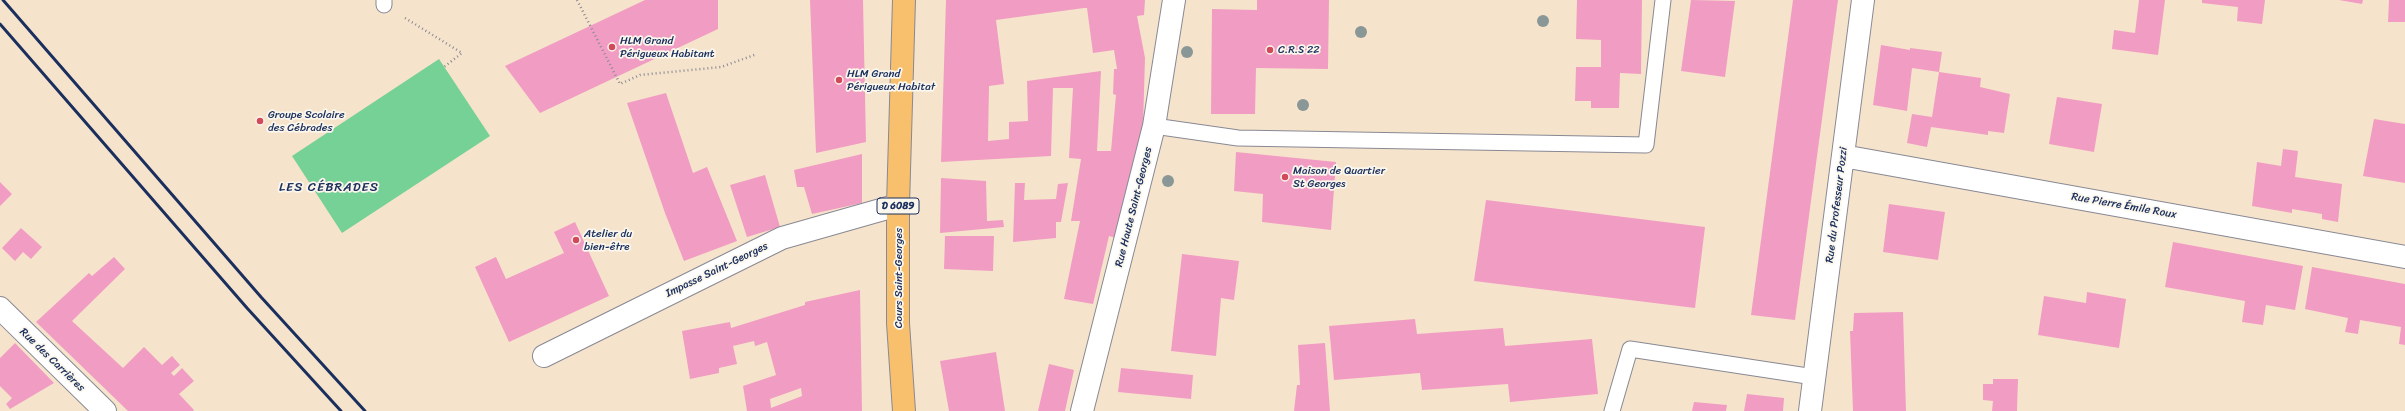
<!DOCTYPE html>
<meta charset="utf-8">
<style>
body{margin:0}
canvas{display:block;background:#f6e3cb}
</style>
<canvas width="2405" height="411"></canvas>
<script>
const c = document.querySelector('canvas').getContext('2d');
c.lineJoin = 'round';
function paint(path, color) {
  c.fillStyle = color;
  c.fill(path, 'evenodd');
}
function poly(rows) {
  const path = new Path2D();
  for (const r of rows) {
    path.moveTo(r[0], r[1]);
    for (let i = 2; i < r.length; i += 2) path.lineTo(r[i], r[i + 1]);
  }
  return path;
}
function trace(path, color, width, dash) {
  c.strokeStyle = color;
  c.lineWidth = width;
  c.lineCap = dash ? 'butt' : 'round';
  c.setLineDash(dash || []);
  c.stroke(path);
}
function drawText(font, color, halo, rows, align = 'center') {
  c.font = font + ' Sriracha,sans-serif';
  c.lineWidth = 3.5;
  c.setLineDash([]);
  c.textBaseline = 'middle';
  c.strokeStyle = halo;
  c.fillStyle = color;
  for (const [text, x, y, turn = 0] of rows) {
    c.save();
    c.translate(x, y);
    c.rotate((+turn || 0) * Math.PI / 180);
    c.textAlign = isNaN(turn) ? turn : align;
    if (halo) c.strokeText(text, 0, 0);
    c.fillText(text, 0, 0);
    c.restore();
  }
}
const green = poly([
 [439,59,490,136,342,233,292,156]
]);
const building = poly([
 [645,0,718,0,718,29,540,113,505,66],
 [810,0,863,0,866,142,816,153],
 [946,0,1145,0,1144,15,1137,16,1145,58,1143,126,1116,238,1109,236,1093,304,1064,299,1080,221,1071,221,1081,159,1069,158,1073,88,1053,88,1051,156,941,162],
 [1084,8,1087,8,1093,53,1114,50,1117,69,1114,69,1113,94,1116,95,1111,151,1097,151,1101,71,1027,81,1028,121,1009,122,1009,139,988,141,989,86,1004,84,996,20],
 [1257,0,1329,0,1328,69,1256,68,1255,114,1211,114,1212,9,1257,10],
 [1577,0,1642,0,1641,74,1620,73,1619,108,1591,108,1591,101,1575,101,1576,67,1601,67,1601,40,1576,39],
 [1691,0,1735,1,1725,77,1681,71],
 [1793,0,1838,0,1795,320,1751,315],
 [2139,0,2165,0,2158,55,2112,49,2114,30,2135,33],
 [2202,0,2265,0,2262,24,2237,21,2238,7,2202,3],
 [2339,0,2363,0,2362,4],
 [2389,0,2405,0,2405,22,2388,22],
 [1881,45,1910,50,1910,48,1942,52,1939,72,1912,68,1907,111,1873,105],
 [1939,72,1981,78,1980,87,2010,94,2004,133,1988,131,1988,135,1931,127,1927,147,1907,143,1912,114,1932,117],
 [666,93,693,173,707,167,737,241,684,261,665,213,627,103],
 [2057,97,2102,104,2094,152,2049,144],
 [2374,119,2405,124,2405,183,2363,176],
 [2283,149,2298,151,2295,177,2342,184,2338,222,2322,219,2322,214,2292,209,2292,213,2252,206,2257,162,2281,166],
 [1236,152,1336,162,1331,230,1262,222,1263,194,1234,191],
 [862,154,862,203,812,214,804,187,797,187,794,170],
 [765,175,780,227,747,237,730,185],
 [941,178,986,181,987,221,1003,220,1004,227,940,233],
 [0,182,12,194,0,206],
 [1015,183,1025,183,1024,200,1056,199,1058,184,1068,183,1061,222,1056,222,1056,238,1013,242],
 [1486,200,1705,227,1695,308,1474,281],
 [1889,204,1945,212,1938,260,1883,252],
 [575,222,609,296,509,342,475,267,496,257,506,279,564,253,554,232],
 [21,228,42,247,31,259,23,252,15,261,2,248],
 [945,236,994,236,993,271,944,269],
 [2173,242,2303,266,2295,310,2266,305,2263,325,2242,322,2245,301,2165,287],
 [1182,254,1239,261,1234,300,1221,298,1216,356,1171,351],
 [114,257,125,269,72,321,123,368,144,347,162,365,172,356,180,365,171,373,174,376,182,368,194,381,179,394,194,410,193,411,128,411,36,322,89,273,92,276],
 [2312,267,2405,284,2405,345,2399,344,2401,327,2360,320,2358,334,2345,332,2348,318,2305,309],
 [860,290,862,411,747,411,743,386,776,375,767,342,755,346,754,341,733,346,737,364,719,368,719,373,690,379,682,331,730,322,731,328,805,305,805,302],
 [801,388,802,396,771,408,770,399],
 [2087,292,2126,299,2119,348,2038,335,2044,296,2086,303],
 [1903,312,1906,411,1853,411,1850,331,1853,331,1854,313],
 [1415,319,1417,334,1503,328,1505,346,1592,339,1598,394,1510,402,1508,384,1422,390,1420,373,1334,380,1329,326],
 [15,343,54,383,10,409,6,404,12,398,0,386,0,358],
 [1325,343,1330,411,1294,411,1297,385,1300,385,1298,345],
 [996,352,1005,411,949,411,940,361],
 [1049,364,1074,370,1065,411,1038,411],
 [1121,368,1193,375,1191,399,1118,392],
 [1993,379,2018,379,2017,411,1992,411,1993,401,1983,400,1983,384,1993,384],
 [1747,394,1784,398,1783,411,1744,411],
 [1694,402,1727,405,1726,411,1692,411]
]);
const path = poly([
 [577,0,620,84,640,75,721,67,757,54],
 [405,18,462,53,444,67]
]);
const lane = poly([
 [384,5,384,0],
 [1154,126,1238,138,1646,145,1663,0],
 [1612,411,1630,349,1814,377]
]);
const street = poly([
 [1843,156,2405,257],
 [0,308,105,411],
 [544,356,782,238,898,205],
 [1082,411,1154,126,1174,0],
 [1810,411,1863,0]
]);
const primary = poly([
 [904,0,898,205,898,323,904,411]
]);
const rail = poly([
 [3,0,261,297,365,411],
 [0,24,247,308,341,411]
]);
const trees = [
 [1543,21],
 [1361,32],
 [1187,52],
 [1303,105],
 [1168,181]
];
const markers = [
 [612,47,4,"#d1495b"],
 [1270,50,4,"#d1495b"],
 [839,80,4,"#d1495b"],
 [260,121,4,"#d1495b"],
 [1285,177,4,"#d1495b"],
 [576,240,4,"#d1495b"]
];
const shields = [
 [898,206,42]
];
const shieldNames = [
 ["D 6089",898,206]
];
const poiNames = [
 ["HLM Grand",620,41],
 ["Périgueux Habitant",620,54],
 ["C.R.S 22",1278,50],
 ["HLM Grand",847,74],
 ["Périgueux Habitat",847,87],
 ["Groupe Scolaire",268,115],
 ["des Cébrades",268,128],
 ["Maison de Quartier",1293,171],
 ["St Georges",1293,184],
 ["Atelier du",584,234],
 ["bien-être",584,247]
];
const streetNames = [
 ["Rue du Professeur Pozzi",1837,205,-83],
 ["Rue Pierre Émile Roux",2124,206,10],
 ["Rue Haute Saint-Georges",1134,207,-76],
 ["Impasse Saint-Georges",717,270,-26],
 ["Cours Saint-Georges",899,278,-90],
 ["Rue des Carrières",52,360,44]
];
const quarterNames = [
 ["LES CÉBRADES",329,188]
];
paint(green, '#76d197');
paint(building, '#f19dc3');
trace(lane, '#888994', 17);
trace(street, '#888994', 24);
trace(primary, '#888994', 24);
trace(path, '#888994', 2.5, [1, 3]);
trace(lane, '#fff', 15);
trace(street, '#fff', 22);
trace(primary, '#f8bf6c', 22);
trace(rail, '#1b2f5e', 3);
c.fillStyle = '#8a9797';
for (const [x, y] of trees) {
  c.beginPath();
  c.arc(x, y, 6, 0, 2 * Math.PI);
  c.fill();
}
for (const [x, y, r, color] of markers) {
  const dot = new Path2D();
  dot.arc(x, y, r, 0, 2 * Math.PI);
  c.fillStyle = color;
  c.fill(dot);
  trace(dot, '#fbf7ec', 1.5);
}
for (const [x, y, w] of shields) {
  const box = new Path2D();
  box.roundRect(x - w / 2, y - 8, w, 16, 3);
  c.fillStyle = '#fbf7ec';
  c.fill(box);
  trace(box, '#1b2f5e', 1);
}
drawText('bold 10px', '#1b2f5e', null, shieldNames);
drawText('11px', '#1b2f5e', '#fbf7ec', poiNames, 'left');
drawText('11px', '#1b2f5e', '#fbf7ec', streetNames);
c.letterSpacing = '1px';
drawText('13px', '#1b2f5e', '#fbf7ec', quarterNames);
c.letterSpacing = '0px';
</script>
